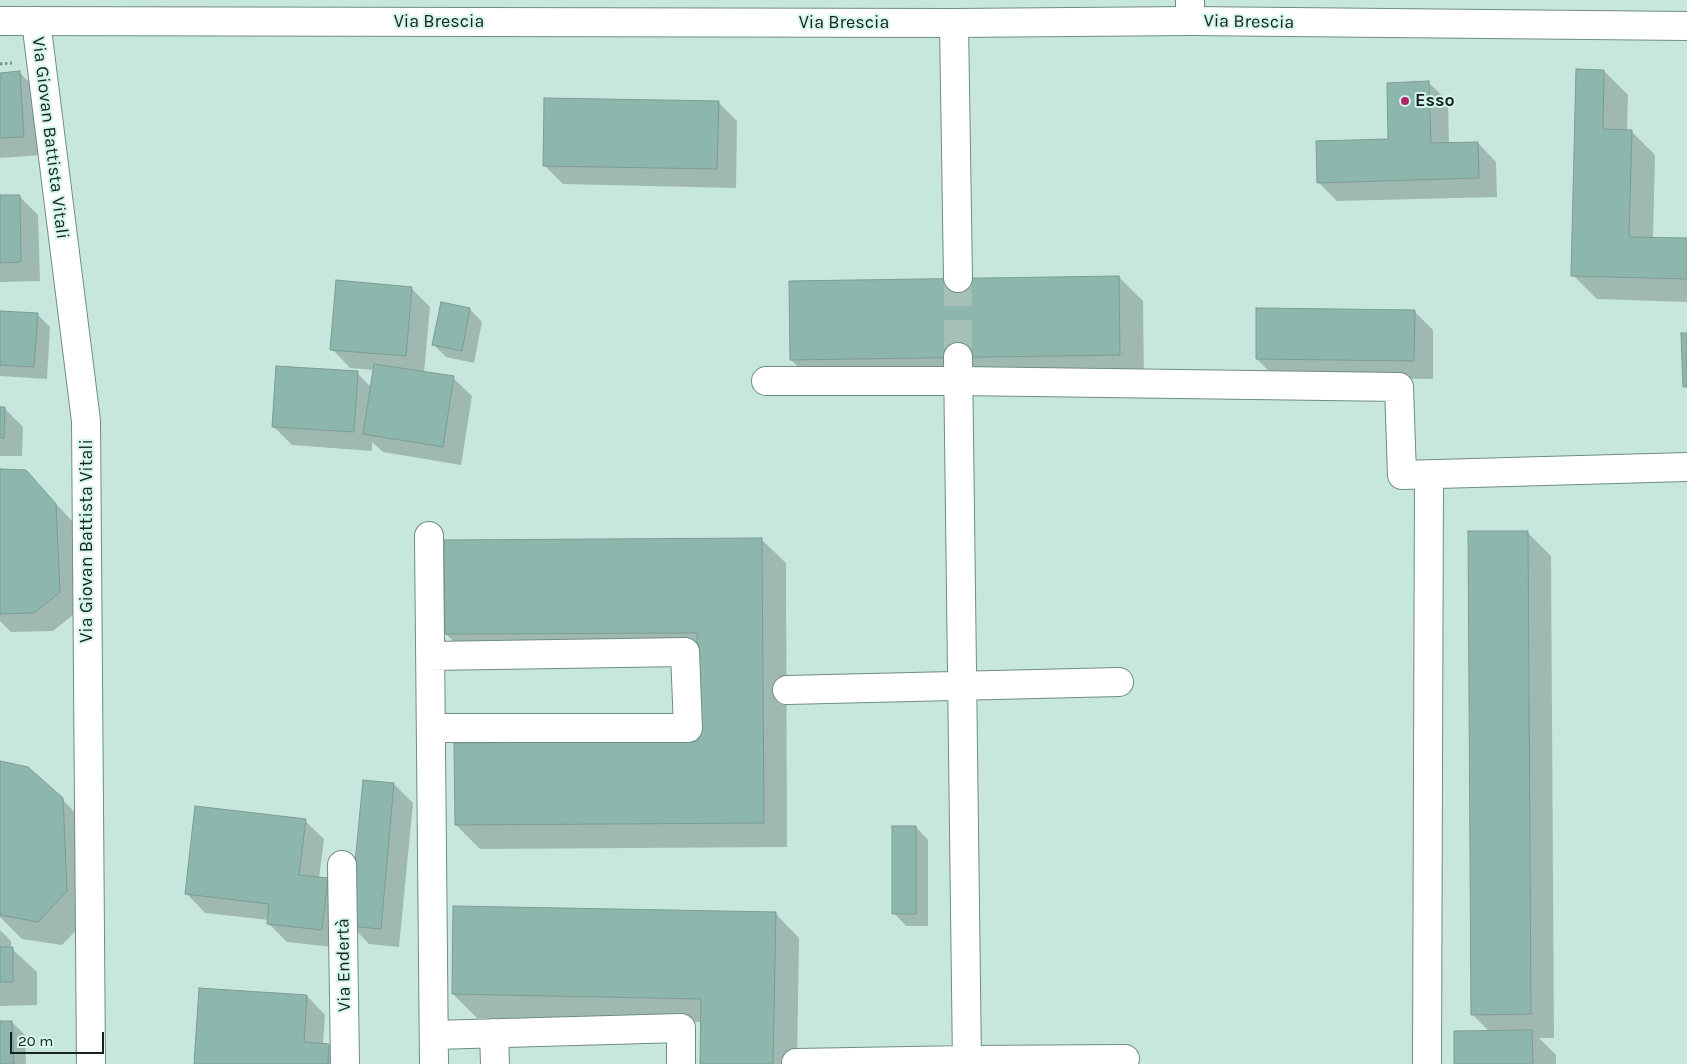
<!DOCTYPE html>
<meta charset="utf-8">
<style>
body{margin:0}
#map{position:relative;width:1687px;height:1064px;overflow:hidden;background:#c7e7de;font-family:Karla,sans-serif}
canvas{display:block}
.scale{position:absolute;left:10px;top:1032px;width:94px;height:22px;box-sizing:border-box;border:2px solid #16221f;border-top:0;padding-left:6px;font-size:15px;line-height:18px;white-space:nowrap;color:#16221f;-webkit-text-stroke:4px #d4f5eb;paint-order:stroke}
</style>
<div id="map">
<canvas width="1687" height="1064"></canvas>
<div class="scale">20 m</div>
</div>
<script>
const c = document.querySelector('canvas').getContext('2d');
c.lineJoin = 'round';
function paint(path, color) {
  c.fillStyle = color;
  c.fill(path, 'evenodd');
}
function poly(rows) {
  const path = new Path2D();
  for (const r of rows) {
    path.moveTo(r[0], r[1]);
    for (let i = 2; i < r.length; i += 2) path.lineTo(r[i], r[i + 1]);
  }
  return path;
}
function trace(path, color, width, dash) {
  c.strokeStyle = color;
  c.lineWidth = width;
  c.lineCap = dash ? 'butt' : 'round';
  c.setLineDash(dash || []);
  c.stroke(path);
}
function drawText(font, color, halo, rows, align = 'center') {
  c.font = font + ' Karla,sans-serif';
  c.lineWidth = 4;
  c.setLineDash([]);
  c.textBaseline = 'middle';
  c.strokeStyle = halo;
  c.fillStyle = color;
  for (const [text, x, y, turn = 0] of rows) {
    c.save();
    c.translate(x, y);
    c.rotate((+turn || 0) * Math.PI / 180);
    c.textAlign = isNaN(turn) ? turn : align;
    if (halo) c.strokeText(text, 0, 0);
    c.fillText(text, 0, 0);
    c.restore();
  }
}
const shadow = poly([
 [1604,71,1628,95,1627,131,1631,131,1655,155,1653,238,1687,239,1687,302,1597,299,1573,275],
 [19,72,38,91,42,155,0,158,0,74],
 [1429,83,1448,101,1449,144,1478,143,1496,162,1497,197,1337,201,1318,182,1390,140],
 [718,102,737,121,736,188,563,184,544,165],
 [19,196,38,215,40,281,0,282,0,197],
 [1119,277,1143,301,1144,379,816,384,791,360],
 [411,288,430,307,424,373,453,378,472,396,461,465,383,452,372,442,372,451,292,445,273,426,357,373,371,387,374,370,350,368,332,349],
 [470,309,482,322,474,363,446,357,434,345],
 [1414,311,1433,330,1433,379,1276,378,1257,359],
 [0,312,37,314,50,327,47,379,0,376],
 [0,408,4,408,23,427,22,456,0,456],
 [0,470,25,471,75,524,78,611,53,631,11,632,0,621],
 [1527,532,1551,556,1554,1038,1539,1038,1556,1055,1556,1064,1456,1064,1489,1031,1472,1014],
 [761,539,786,563,787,847,480,849,456,825,699,743,698,657,470,658,446,634],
 [0,762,62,799,86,824,90,916,62,945,22,939,0,917],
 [364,782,394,784,413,803,399,947,369,944,351,925],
 [305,821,324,839,319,878,328,879,346,898,341,948,287,942,268,923,269,920,205,913,187,894],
 [916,827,928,840,928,926,906,926,894,913],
 [775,913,799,938,797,1064,702,1064,702,1022,477,1018,453,994],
 [0,930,11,941,11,948,37,972,37,1005,0,1006],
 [307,996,325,1015,323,1045,328,1045,347,1064,196,1064],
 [12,1022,25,1035,26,1064,0,1064,0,1023]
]);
const building = poly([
 [1576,69,1604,70,1603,129,1632,130,1629,237,1687,238,1687,279,1571,276,1576,69],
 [20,71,24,137,0,138,0,73,20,71],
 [1429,81,1431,143,1478,142,1479,178,1317,183,1316,141,1388,139,1387,83,1429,81],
 [544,98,719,101,717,169,543,166,544,98],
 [0,195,20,195,21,262,0,263,0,195],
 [1119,276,1120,355,790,360,789,281,1119,276],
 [336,280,412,287,406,356,330,350,336,280],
 [441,302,470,308,462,351,432,345,441,302],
 [1256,308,1415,310,1414,361,1256,359,1256,308],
 [0,311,38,313,34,367,0,365,0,311],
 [1681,333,1687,333,1687,387,1683,387,1681,333],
 [374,364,454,376,443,447,363,434,374,364],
 [276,366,358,371,354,432,272,427,276,366],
 [0,407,5,407,4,438,0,438,0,407],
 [0,469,26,470,56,504,60,592,34,613,0,614,0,469],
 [1468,531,1528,531,1531,1014,1471,1015,1468,531],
 [762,538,764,823,455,825,454,743,698,741,697,633,445,634,444,540,762,538],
 [0,761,28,767,63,798,67,891,38,922,0,915,0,761],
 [363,780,394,783,381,929,349,926,363,780],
 [195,806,306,819,299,875,328,878,322,930,267,924,269,904,185,894,195,806],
 [892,826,916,826,916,914,892,914,892,826],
 [453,906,776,912,773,1064,700,1064,701,999,452,994,453,906],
 [0,947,13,947,13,982,0,982,0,947],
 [199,988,307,995,304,1042,329,1044,328,1064,194,1064,199,988],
 [0,1021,12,1021,14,1064,0,1064,0,1021],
 [1532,1030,1533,1064,1454,1064,1454,1031,1532,1030]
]);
const minorTunnel = poly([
 [958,278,958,357]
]);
const path = poly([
 [0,64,12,63]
]);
const minor = poly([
 [36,21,86,421,91,1064],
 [1190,21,1190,0],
 [954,23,958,278],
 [958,357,967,1064],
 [766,381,959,381,1399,387,1402,475,1687,467],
 [429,536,434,1064],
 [430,656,685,652,688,728,431,728],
 [787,690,1119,682],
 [342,865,345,1064],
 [494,1033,495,1064],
 [434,1035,681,1028,681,1064],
 [796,1063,967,1060,1125,1059],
 [1427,1064,1429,475]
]);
const major = poly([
 [0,21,954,23,1190,21,1687,26]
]);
const markers = [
 [1405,101,5,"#ad2468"]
];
const streetNames = [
 ["Via Brescia",439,22],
 ["Via Brescia",1249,22,1],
 ["Via Brescia",844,23],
 ["Via Giovan Battista Vitali",50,138,83],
 ["Via Giovan Battista Vitali",87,541,-90],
 ["Via Endertà",344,965,-91]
];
const poiNames = [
 ["Esso",1415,101]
];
paint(shadow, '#0003');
paint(building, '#8db7ac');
trace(building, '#7c9b93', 1);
trace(minorTunnel, '#a4c0b8', 28, [28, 14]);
trace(minor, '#6f8d85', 30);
trace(major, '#6f8d85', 30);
trace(path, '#7f9690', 3, [2.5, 2.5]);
trace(minor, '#fff', 28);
trace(major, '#fff', 28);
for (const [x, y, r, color] of markers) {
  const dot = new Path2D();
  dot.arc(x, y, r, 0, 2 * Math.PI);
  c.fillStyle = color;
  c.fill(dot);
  trace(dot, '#d4f5eb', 2);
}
drawText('18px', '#16221f', '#d4f5eb', streetNames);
drawText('bold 18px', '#16221f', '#d4f5eb', poiNames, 'left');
</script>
